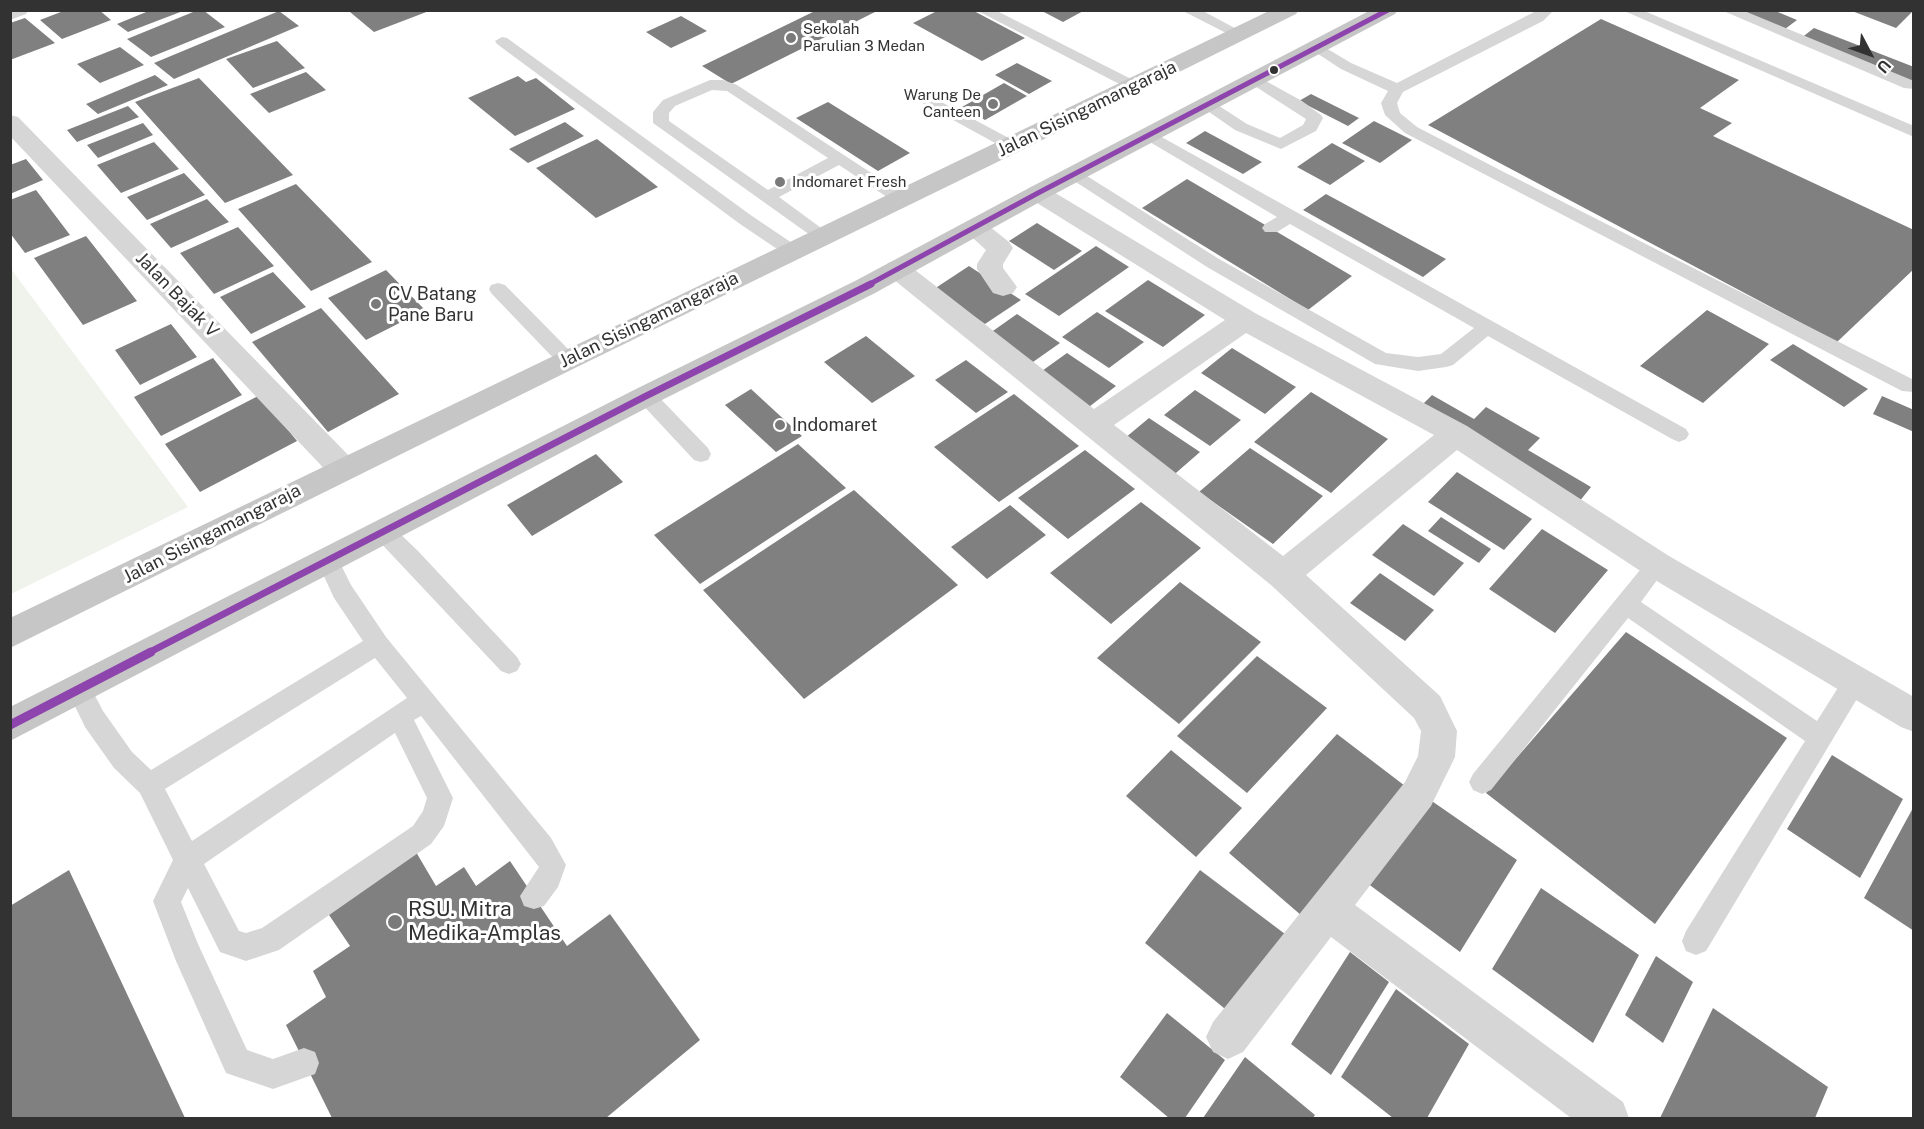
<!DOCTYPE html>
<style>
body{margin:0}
#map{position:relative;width:1924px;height:1129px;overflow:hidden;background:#fff;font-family:"Public Sans",sans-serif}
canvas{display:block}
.frame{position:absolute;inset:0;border:12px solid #323232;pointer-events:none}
.north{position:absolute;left:1840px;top:24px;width:60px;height:60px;-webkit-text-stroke:4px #fff;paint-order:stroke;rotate:131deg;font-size:16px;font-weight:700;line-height:24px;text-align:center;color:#323232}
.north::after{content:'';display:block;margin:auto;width:21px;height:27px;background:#323232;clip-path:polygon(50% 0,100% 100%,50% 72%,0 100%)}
</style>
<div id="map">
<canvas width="1924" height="1129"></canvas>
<div class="frame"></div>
<div class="north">U</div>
</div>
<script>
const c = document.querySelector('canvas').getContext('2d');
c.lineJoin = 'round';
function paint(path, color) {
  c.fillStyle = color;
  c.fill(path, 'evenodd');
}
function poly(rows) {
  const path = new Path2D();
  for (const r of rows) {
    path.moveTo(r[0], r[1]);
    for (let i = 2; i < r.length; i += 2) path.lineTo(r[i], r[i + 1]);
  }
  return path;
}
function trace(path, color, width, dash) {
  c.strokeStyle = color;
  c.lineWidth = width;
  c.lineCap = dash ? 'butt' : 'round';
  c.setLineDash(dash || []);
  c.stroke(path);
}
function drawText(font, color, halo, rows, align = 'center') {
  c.font = font + ' "Public Sans",sans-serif';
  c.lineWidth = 6;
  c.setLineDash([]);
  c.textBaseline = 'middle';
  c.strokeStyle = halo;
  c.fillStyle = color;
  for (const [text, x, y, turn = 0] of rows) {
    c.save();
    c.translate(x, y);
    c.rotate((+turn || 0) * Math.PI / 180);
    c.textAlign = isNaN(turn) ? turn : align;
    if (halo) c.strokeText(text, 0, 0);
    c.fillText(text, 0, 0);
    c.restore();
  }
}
const green = poly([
 [11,269,188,507,11,594]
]);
const building = poly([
 [66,10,99,10,111,20,62,39,40,20],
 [151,10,183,11,128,32,117,24],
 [198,10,203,10,225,27,151,57,127,39],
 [354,10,429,10,429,11,374,32,350,12],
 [817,10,879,10,731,84,702,66],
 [939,10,972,10,1025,38,982,61,913,23],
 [1040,10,1085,10,1063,22],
 [1738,10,1773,10,1797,20,1785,29],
 [1914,10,1896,28,1852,11,1852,10],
 [279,11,299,26,174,79,154,63],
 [681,16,707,31,671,48,646,32],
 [25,18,55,43,10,60,10,23],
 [1601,19,1739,80,1700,108,1732,123,1713,136,1914,230,1914,269,1837,342,1428,125],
 [1814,28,1914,67,1914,84,1800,39],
 [277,41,305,68,253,88,226,59],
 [120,47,144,65,100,83,77,64],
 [1017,63,1052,81,1029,94,995,75],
 [306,72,326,90,269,113,250,94],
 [155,75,168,85,98,114,86,104],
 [518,76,526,82,536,78,575,109,515,136,468,98],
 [199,78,293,175,225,203,135,102],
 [1004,83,1027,96,985,120,962,107],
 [1311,94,1359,118,1348,126,1299,101],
 [828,102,910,153,878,171,796,118],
 [128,106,139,117,77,142,67,130],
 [1374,121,1412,140,1380,163,1342,143],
 [565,122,584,136,528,163,509,149],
 [143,123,153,135,98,158,87,145],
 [1205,131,1262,162,1243,174,1186,143],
 [597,139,658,187,596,218,536,168],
 [154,142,179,169,121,193,97,165],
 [1332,143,1365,161,1330,185,1297,167],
 [26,159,43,180,10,194,10,165],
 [184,173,205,195,147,220,127,197],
 [1187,179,1352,276,1308,310,1142,208],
 [296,184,372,262,311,291,238,209],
 [36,190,70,235,25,253,10,233,10,200],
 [1326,194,1446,259,1423,277,1303,210],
 [207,199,229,222,171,248,150,224],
 [1037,223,1082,251,1054,270,1009,241],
 [238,227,274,266,214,294,180,253],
 [86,236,137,301,83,325,34,258],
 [1096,246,1129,267,1059,316,1025,294],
 [969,266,1021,300,985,324,934,289],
 [386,270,425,310,366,340,328,298],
 [273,272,306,307,251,334,220,297],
 [1148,280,1205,315,1163,347,1105,311],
 [321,308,399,394,328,432,252,342],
 [1707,310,1769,344,1703,403,1640,366],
 [1097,312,1144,342,1109,368,1062,337],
 [1017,314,1060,343,1033,362,990,333],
 [171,324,197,357,140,385,115,350],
 [866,336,915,376,872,403,824,362],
 [1793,344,1868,389,1844,407,1770,360],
 [1232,348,1296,387,1265,414,1201,373],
 [1067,353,1116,386,1085,410,1035,376],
 [213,358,242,395,161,436,134,397],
 [966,360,1008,392,976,413,935,380],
 [751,389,802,436,776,452,725,405],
 [1195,390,1241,420,1210,446,1164,415],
 [1311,392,1388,439,1331,493,1254,442],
 [1014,394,1079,446,999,502,934,447],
 [260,395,297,441,200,492,165,444],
 [1432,395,1474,419,1486,407,1540,438,1528,450,1591,487,1579,502,1420,407],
 [1882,396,1914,410,1914,432,1873,414],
 [1149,418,1200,452,1169,479,1119,443],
 [798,444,846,488,700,584,654,535],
 [1250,448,1323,496,1273,544,1199,492],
 [1085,450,1135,489,1068,539,1018,498],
 [596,454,623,482,532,536,507,505],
 [1457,472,1532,519,1504,550,1428,502],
 [854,490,958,585,804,699,703,590],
 [1141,502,1201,548,1111,624,1050,573],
 [1010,505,1046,535,987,579,951,547],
 [1441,517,1491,549,1479,563,1428,531],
 [1403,524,1464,563,1434,596,1372,555],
 [1542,529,1608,570,1555,633,1489,589],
 [1380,573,1434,610,1405,641,1350,603],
 [1180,582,1261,642,1179,724,1097,658],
 [1626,632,1787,738,1655,924,1486,793],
 [1257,656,1327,708,1247,793,1177,736],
 [1337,734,1409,789,1302,916,1229,853],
 [1171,750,1242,808,1196,857,1126,796],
 [1832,755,1903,799,1860,878,1787,829],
 [1426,797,1517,860,1460,952,1367,883],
 [1914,806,1914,931,1864,898],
 [416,852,436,886,464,867,476,886,510,861,567,946,610,914,700,1040,606,1118,332,1118,286,1025,326,997,313,971,350,946,327,912],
 [69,870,185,1118,10,1118,10,906],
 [1200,870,1285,934,1230,1013,1145,943],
 [1541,888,1639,955,1593,1043,1492,969],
 [1350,952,1389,982,1331,1075,1291,1044],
 [1656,956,1693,982,1663,1043,1625,1015],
 [1396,989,1469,1044,1427,1118,1393,1118,1341,1077],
 [1713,1008,1828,1087,1815,1118,1660,1118],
 [1167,1013,1225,1060,1185,1118,1169,1118,1120,1077],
 [1245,1057,1315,1115,1313,1118,1203,1118]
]);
const service = poly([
 [976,10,995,10,1139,83,1142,86,1134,91,1129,89,976,10],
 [1181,10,1201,10,1246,34,1244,37,1234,37,1181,10],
 [1538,10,1554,10,1543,21,1403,92,1397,103,1400,113,1417,127,1498,169,1914,380,1914,392,1902,391,1405,133,1385,115,1381,103,1388,91,1341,69,1309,48,1311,45,1321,45,1351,63,1397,83,1538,10],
 [1622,10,1642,10,1914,126,1914,137,1622,10],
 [1721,10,1742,10,1914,81,1914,89,1904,88,1721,10],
 [502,37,507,38,752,216,798,247,801,251,798,255,786,255,740,224,497,44,495,41,502,37],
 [1255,75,1302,101,1321,115,1323,118,1316,131,1281,149,1235,130,1199,105,1207,100,1213,102,1247,124,1280,138,1303,125,1306,119,1250,83,1247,80,1250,77,1255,75],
 [710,80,723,80,737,85,911,199,908,203,902,204,896,203,839,165,779,197,832,236,829,240,817,240,653,123,653,112,663,100,710,80],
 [712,90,727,91,828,158,768,190,669,121,669,113,675,106,712,90],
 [919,90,1018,143,1020,146,1012,151,1006,149,913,98,911,95,913,92,919,90],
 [1149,130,1686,429,1689,434,1686,439,1679,442,1672,439,1488,336,1453,365,1446,367,1418,371,1375,364,1207,267,1065,175,1073,170,1079,171,1219,259,1386,353,1418,357,1441,354,1474,328,1290,224,1277,232,1265,232,1262,228,1265,224,1277,217,1143,138,1141,135,1143,132,1149,130],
 [498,283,505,285,574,355,577,360,574,365,567,367,560,365,491,293,489,289,491,285,498,283],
 [646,389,653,391,708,448,711,454,708,460,701,462,694,460,639,401,636,396,639,391,646,389],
 [384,523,392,526,419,552,517,657,521,664,517,671,509,674,501,671,376,538,373,532,376,526,384,523],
 [328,552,336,555,351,585,386,637,551,838,566,865,558,887,544,906,534,909,524,906,520,896,539,867,421,716,414,720,453,798,444,826,431,844,279,950,246,961,220,952,188,888,181,902,198,944,247,1050,273,1059,304,1048,315,1052,319,1063,315,1074,273,1089,226,1073,176,961,153,901,173,860,140,793,114,768,85,727,67,690,70,682,79,679,88,682,103,711,132,752,151,770,363,641,334,598,317,561,320,555,328,552],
 [375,658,407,698,192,841,165,789,375,658],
 [395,733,427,798,423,811,413,826,262,928,246,933,239,931,204,864,395,733],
 [1657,556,1665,559,1668,565,1641,602,1817,721,1846,675,1855,671,1864,675,1867,682,1706,951,1696,955,1686,951,1682,941,1686,931,1805,741,1628,618,1491,790,1482,794,1473,790,1469,782,1473,774,1649,559,1657,556]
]);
const minor = poly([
 [10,10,29,10,26,14,10,20,10,10],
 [1038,185,1047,188,1255,313,1467,426,1669,556,1914,697,1914,732,1901,727,1645,574,1457,450,1306,575,1440,696,1457,731,1455,757,1431,806,1355,905,1623,1102,1629,1118,1571,1118,1331,937,1243,1052,1228,1059,1213,1052,1206,1037,1213,1022,1405,782,1418,756,1421,731,1414,718,1271,585,888,275,884,269,888,263,897,260,906,263,1094,409,1225,320,1029,198,1026,193,1029,188,1038,185],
 [1246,333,1434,435,1283,556,1114,425,1246,333],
 [975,220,984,222,1009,242,1013,248,1003,264,1003,268,1017,287,1013,293,1003,296,993,293,977,269,977,264,986,250,962,228,966,222,975,220]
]);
const tertiary = poly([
 [10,115,18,117,354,461,358,469,354,477,343,481,332,477,10,136,10,115]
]);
const trunk = poly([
 [1271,10,1299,10,1296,14,1020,151,577,367,10,648,10,618,1271,10],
 [1371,10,1398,10,1395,14,1047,198,875,293,656,403,10,741,10,707,636,389,855,281,1029,188,1371,10]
]);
const bus1Far2 = poly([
 [868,285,1038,193,1388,10]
]);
const bus1Far1 = poly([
 [148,653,646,396,871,284]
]);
const bus1 = poly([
 [10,725,151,652]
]);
const markers = [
 [791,38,6,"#7a7a7a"],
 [1274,70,5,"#323232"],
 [993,104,6,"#7a7a7a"],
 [780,182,6,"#7a7a7a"],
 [376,304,6,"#7a7a7a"],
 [780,425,6,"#7a7a7a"],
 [395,922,8,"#7a7a7a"]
];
const farPoinames = [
 ["Sekolah",803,29],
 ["Parulian 3 Medan",803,46],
 ["Warung De",981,95,"right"],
 ["Canteen",981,112,"right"],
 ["Indomaret Fresh",792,182]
];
const streetNames = [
 ["Jalan Sisingamangaraja",1087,109,-26],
 ["Jalan Bajak V",177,295,46],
 ["Jalan Sisingamangaraja",649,320,-26],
 ["Jalan Sisingamangaraja",212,534,-27]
];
const poiNames = [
 ["CV Batang",388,294],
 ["Pane Baru",388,315],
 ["Indomaret",792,425]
];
const nearPoinames = [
 ["RSU. Mitra",408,910],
 ["Medika-Amplas",408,934]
];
paint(green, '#f0f2ec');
paint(building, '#808080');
paint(service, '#d6d6d6');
paint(minor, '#d6d6d6');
paint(tertiary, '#d6d6d6');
paint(trunk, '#c6c6c6');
trace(bus1Far2, '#8e44ad', 5);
trace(bus1Far1, '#8e44ad', 7);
trace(bus1, '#8e44ad', 9);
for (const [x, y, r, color] of markers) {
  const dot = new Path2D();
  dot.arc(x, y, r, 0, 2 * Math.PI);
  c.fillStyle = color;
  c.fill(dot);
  trace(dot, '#fff', 2);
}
drawText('15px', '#323232', '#fff', farPoinames, 'left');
drawText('18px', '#323232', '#fff', streetNames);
drawText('18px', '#323232', '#fff', poiNames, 'left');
drawText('21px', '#323232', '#fff', nearPoinames, 'left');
</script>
